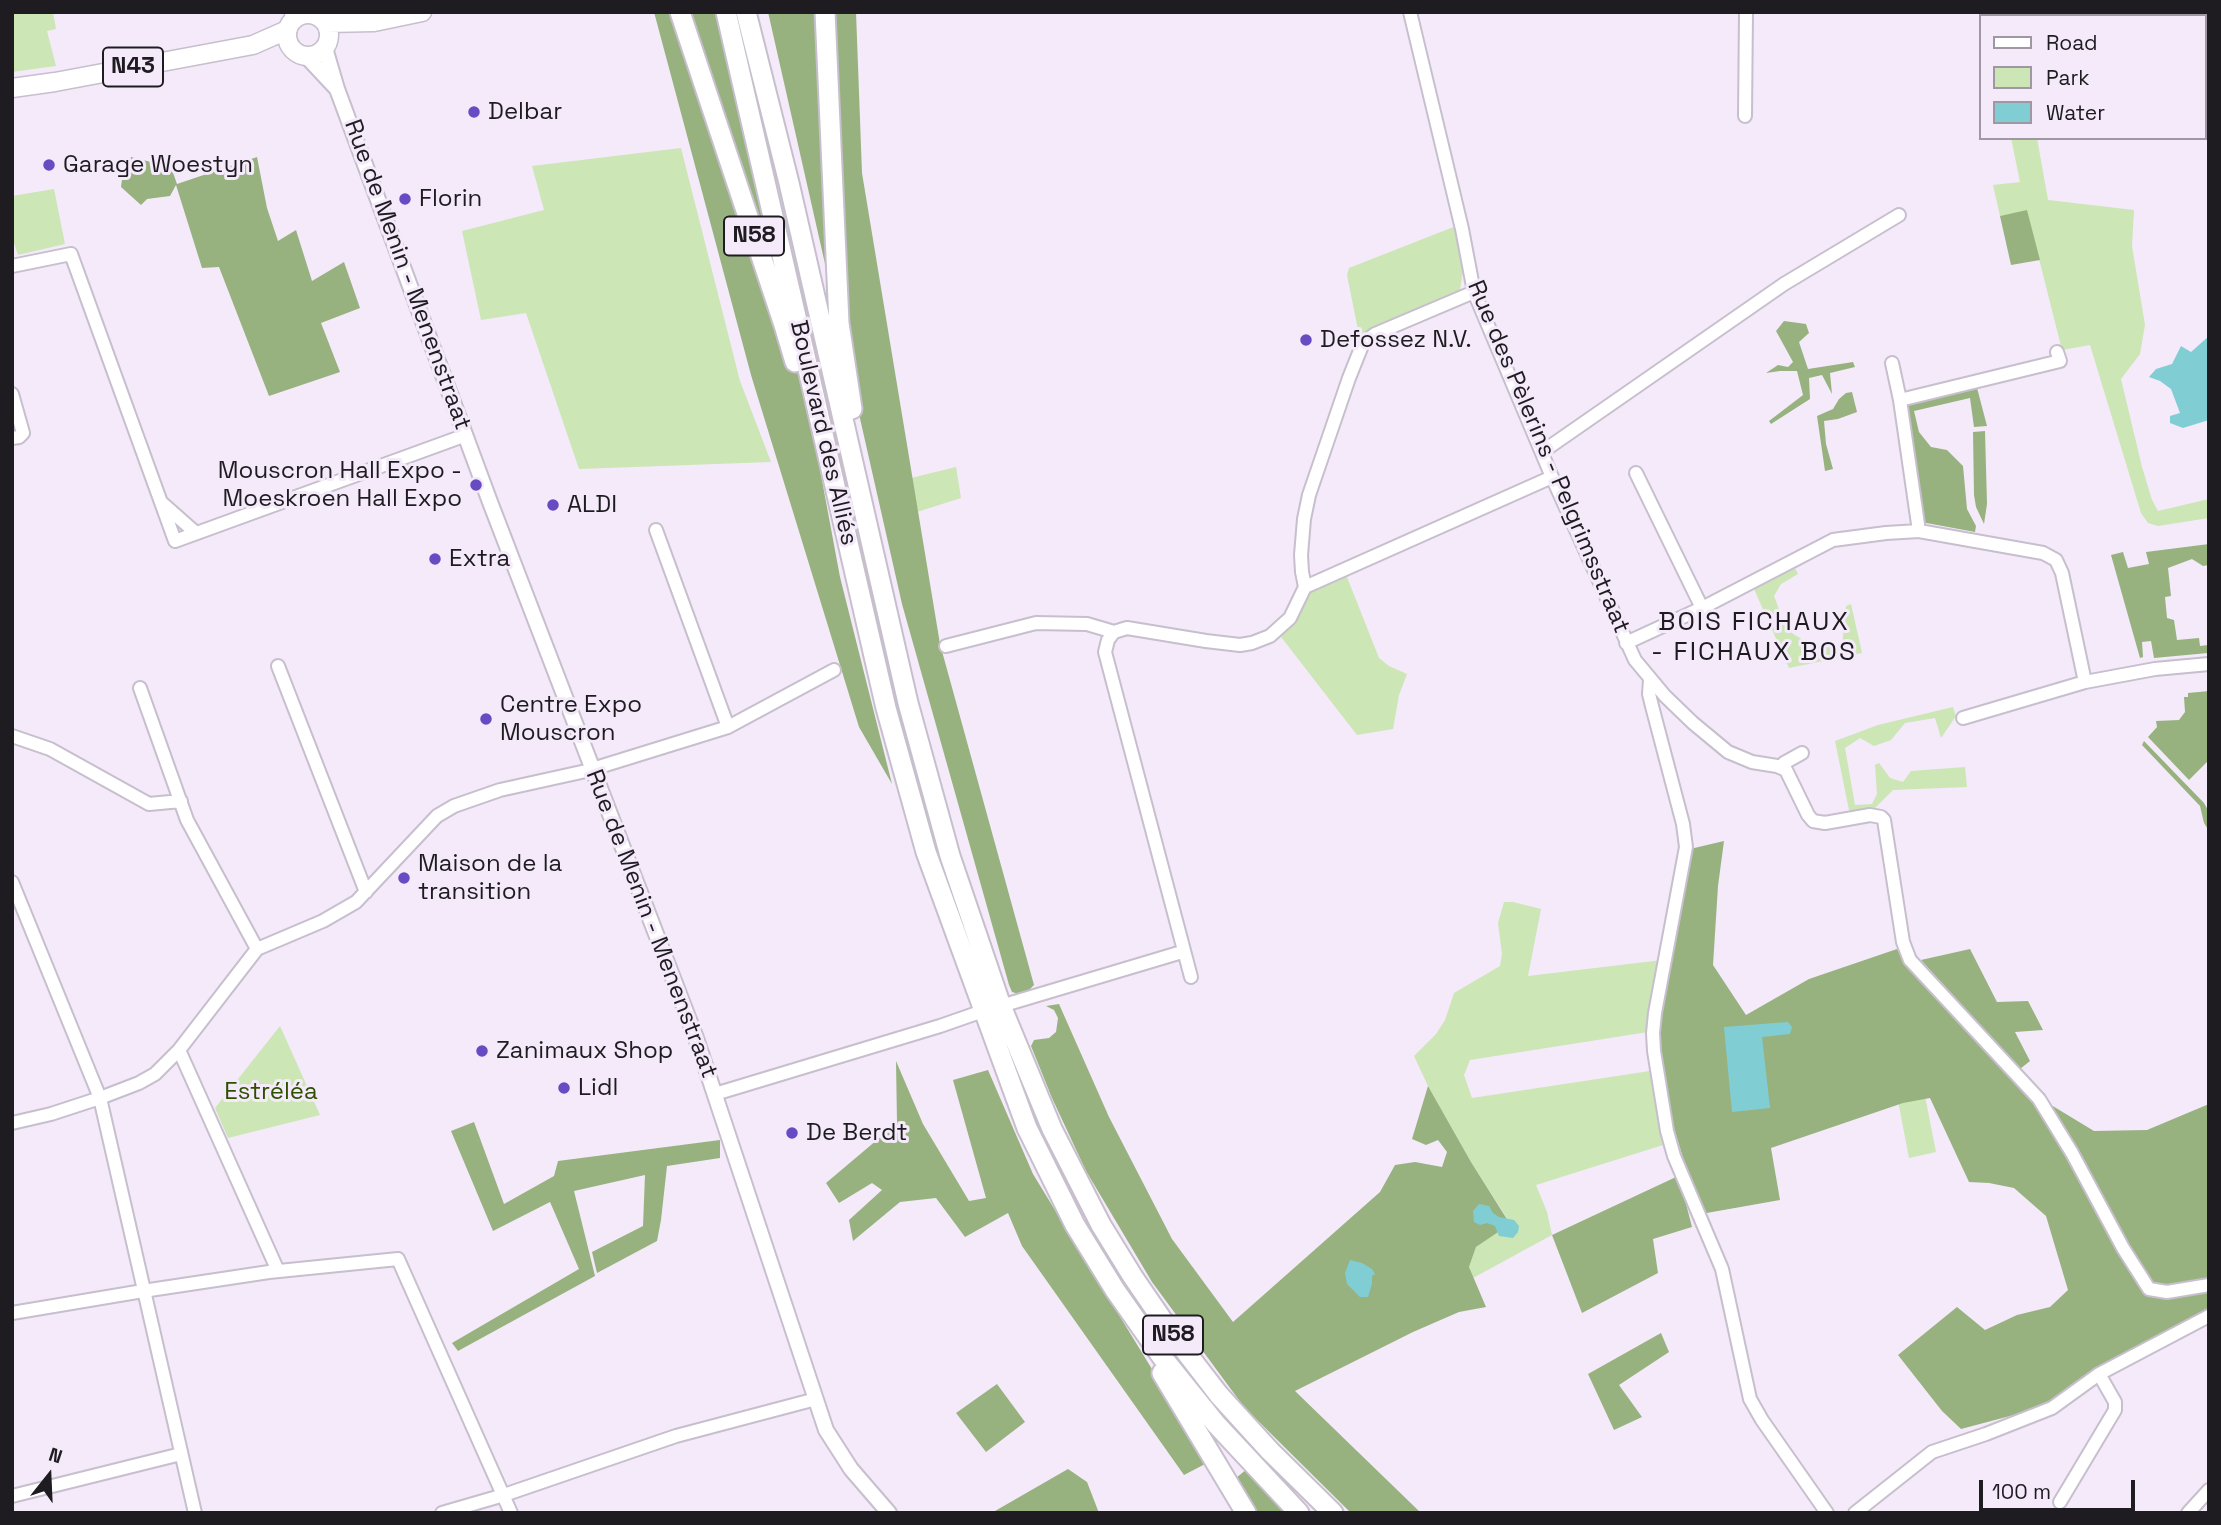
<!DOCTYPE html>
<meta charset="utf-8">
<style>
body{margin:0}
#map{position:relative;width:2221px;height:1525px;overflow:hidden;background:#f4eafa;font-family:"Space Grotesk",sans-serif}
canvas{display:block}
.frame{position:absolute;inset:0;border:14px solid #1f1c21;pointer-events:none}
.legend{position:absolute;left:1979px;top:14px;width:228px;height:126px;box-sizing:border-box;background:#f4eafa;border:2px solid #9f98a3;margin:0;padding:9px 12px;list-style:none;font-size:21px;color:#1f1c21}
.legend li{display:flex;align-items:center;gap:14px;height:35px}
.legend b{width:35px;border:2px solid #9f98a3}
.north{position:absolute;left:14px;top:1441px;width:70px;height:70px;-webkit-text-stroke:5px #f4eafa;paint-order:stroke;rotate:18deg;font-size:19px;font-weight:700;line-height:28px;text-align:center;color:#1f1c21}
.north::after{content:'';display:block;margin:auto;width:24px;height:32px;background:#1f1c21;clip-path:polygon(50% 0,100% 100%,50% 72%,0 100%)}
.scale{position:absolute;left:1979px;top:1480px;width:156px;height:32px;box-sizing:border-box;border:4px solid #1f1c21;border-top:0;padding-left:9px;font-size:21px;line-height:24px;white-space:nowrap;color:#1f1c21;-webkit-text-stroke:5px #f4eafa;paint-order:stroke}
</style>
<div id="map">
<canvas width="2221" height="1525"></canvas>
<div class="frame"></div>
<ul class="legend">
<li><b style="height:9px;background:#fff"></b>Road</li>
<li><b style="height:19px;background:#cce6b5"></b>Park</li>
<li><b style="height:19px;background:#80ced4"></b>Water</li>
</ul>
<div class="north">N</div>
<div class="scale">100 m</div>
</div>
<script>
const c = document.querySelector('canvas').getContext('2d');
c.lineJoin = 'round';
function paint(path, color) {
  c.fillStyle = color;
  c.fill(path, 'evenodd');
}
function poly(rows) {
  const path = new Path2D();
  for (const r of rows) {
    if (r.length === 3) {
      path.moveTo(r[0] + r[2], r[1]);
      path.arc(r[0], r[1], r[2], 0, 2 * Math.PI);
      continue;
    }
    path.moveTo(r[0], r[1]);
    for (let i = 2; i < r.length; i += 2) path.lineTo(r[i], r[i + 1]);
  }
  return path;
}
function trace(path, color, width, dash) {
  c.strokeStyle = color;
  c.lineWidth = width;
  c.lineCap = dash ? 'butt' : 'round';
  c.setLineDash(dash || []);
  c.stroke(path);
}
function drawText(font, color, halo, rows, align = 'center') {
  c.font = font + ' "Space Grotesk",sans-serif';
  c.lineWidth = 6;
  c.setLineDash([]);
  c.textBaseline = 'middle';
  c.strokeStyle = halo;
  c.fillStyle = color;
  for (const [text, x, y, turn = 0] of rows) {
    c.save();
    c.translate(x, y);
    c.rotate((+turn || 0) * Math.PI / 180);
    c.textAlign = isNaN(turn) ? turn : align;
    if (halo) c.strokeText(text, 0, 0);
    c.fillText(text, 0, 0);
    c.restore();
  }
}
const green = poly([
 [12,12,53,12,56,29,47,31,56,66,12,72],
 [2011,138,2037,138,2048,200,2134,210,2132,246,2145,325,2140,354,2121,379,2142,467,2152,500,2158,511,2209,499,2209,518,2158,526,2148,523,2141,513,2090,345,2062,350,2027,211,2000,216,1993,185,2020,182],
 [681,148,740,381,771,462,579,469,526,313,481,320,462,231,544,210,532,166],
 [54,189,65,244,18,255,12,237,12,196],
 [1456,226,1463,270,1460,290,1453,296,1359,335,1347,275,1349,268],
 [956,467,961,498,917,512,911,478],
 [1795,568,1798,574,1781,584,1774,596,1783,620,1793,634,1807,642,1824,646,1842,647,1846,606,1851,604,1862,653,1789,668,1754,589],
 [1345,572,1379,658,1389,666,1407,674,1399,695,1393,729,1357,735,1278,633,1305,594],
 [1953,707,1956,716,1941,738,1935,718,1905,723,1891,740,1874,746,1860,738,1845,748,1855,805,1872,804,1877,794,1875,765,1879,763,1890,778,1903,782,1911,771,1965,767,1967,787,1893,790,1872,811,1850,815,1835,741,1878,725],
 [1504,902,1513,902,1541,909,1528,976,1662,960,1648,1032,1470,1060,1464,1075,1472,1098,1650,1071,1663,1145,1536,1185,1547,1212,1552,1235,1473,1278,1469,1267,1476,1247,1510,1223,1471,1162,1428,1086,1414,1056,1436,1034,1445,1020,1454,993,1500,966,1502,954,1498,923],
 [280,1026,320,1115,228,1138,215,1108],
 [1925,1096,1936,1152,1909,1158,1898,1101]
]);
const forest = poly([
 [654,12,726,12,768,190,840,577,892,784,859,727,751,375],
 [768,12,856,12,862,173,940,644,1034,985,1026,993,1019,994,1012,992,1009,985,902,604],
 [131,157,171,167,177,184,257,157,267,208,278,241,296,230,312,281,344,262,360,308,321,323,340,372,269,396,219,267,202,268,176,185,170,196,147,199,141,205,121,187,123,172],
 [2027,210,2040,260,2011,265,2000,216],
 [1784,321,1806,324,1809,333,1799,342,1808,369,1853,362,1855,367,1830,373,1832,394,1822,375,1809,378,1810,399,1771,424,1769,421,1803,395,1797,371,1780,371,1766,373,1778,365,1788,367,1793,362,1776,331],
 [1976,384,1987,426,1974,427,1970,398,1914,411,1919,432,1931,447,1947,450,1963,466,1967,509,1976,526,1975,532,1921,522,1904,401],
 [1852,392,1857,412,1838,419,1824,421,1826,444,1833,469,1825,471,1817,416,1833,409,1839,399,1846,393],
 [1985,431,1987,504,1984,524,1976,507,1974,495,1973,432],
 [2209,544,2209,565,2203,566,2192,559,2168,568,2171,596,2165,597,2167,618,2174,620,2177,640,2199,638,2200,646,2208,645,2208,653,2154,658,2151,641,2142,642,2143,657,2140,658,2111,555,2123,552,2128,568,2149,564,2146,552],
 [2209,691,2209,760,2189,780,2148,737,2157,727,2156,721,2179,720,2185,712,2184,697,2188,697,2188,693],
 [2144,741,2204,803,2209,812,2209,831,2204,823,2200,806,2142,745],
 [1724,841,1718,886,1713,965,1746,1015,1809,979,1897,949,1910,971,2023,1088,2094,1131,2147,1130,2209,1104,2209,1312,2044,1407,1961,1429,1942,1411,1898,1355,1957,1307,1985,1330,2017,1315,2050,1307,2068,1290,2046,1216,2014,1188,1989,1183,1969,1182,1930,1098,1903,1103,1771,1148,1780,1200,1701,1214,1666,1104,1656,1033,1690,849],
 [1970,949,1997,1002,2028,1001,2043,1030,2015,1032,2030,1061,2020,1069,1921,960],
 [1059,1004,1109,1117,1172,1239,1233,1322,1380,1192,1395,1165,1415,1162,1442,1167,1447,1152,1438,1140,1426,1145,1412,1139,1428,1086,1471,1162,1510,1224,1476,1247,1469,1267,1486,1307,1459,1312,1413,1332,1295,1391,1421,1513,1351,1513,1244,1407,1152,1282,1086,1171,1052,1098,1031,1046,1034,1040,1049,1038,1056,1032,1058,1018,1054,1010,1046,1006],
 [896,1061,923,1124,969,1201,986,1198,953,1080,988,1070,1033,1174,1169,1397,1207,1463,1184,1475,1022,1246,1008,1213,965,1237,936,1198,900,1202,853,1241,849,1220,882,1190,872,1183,839,1203,826,1183,897,1123],
 [474,1122,504,1204,554,1176,558,1161,720,1140,720,1158,667,1166,661,1220,657,1241,597,1273,592,1252,643,1226,645,1175,574,1191,595,1276,458,1351,452,1343,579,1269,550,1202,493,1231,451,1131],
 [1676,1177,1684,1196,1692,1227,1653,1239,1658,1273,1582,1313,1552,1235],
 [1661,1333,1669,1352,1619,1385,1642,1417,1614,1430,1588,1374],
 [997,1384,1025,1422,986,1452,956,1413],
 [1068,1469,1087,1482,1099,1513,996,1513,995,1511],
 [1247,1469,1289,1513,1257,1513,1236,1478]
]);
const water = poly([
 [2209,336,2209,420,2183,428,2170,423,2170,416,2180,413,2171,389,2160,381,2149,377,2156,369,2172,364,2181,346,2191,352],
 [1788,1022,1792,1027,1790,1034,1762,1037,1770,1108,1732,1112,1724,1027],
 [1479,1204,1489,1206,1493,1213,1499,1217,1514,1220,1519,1226,1518,1232,1513,1238,1499,1236,1495,1226,1487,1223,1480,1225,1474,1222,1473,1211],
 [1350,1260,1362,1263,1372,1269,1375,1274,1372,1276,1372,1284,1368,1297,1360,1297,1347,1284,1345,1273]
]);
const minor = poly([
 [1410,12,1462,229,1474,292,1552,477,1635,660,1665,696,1693,723,1728,752,1752,762,1777,766,1786,770,1808,815,1813,821,1825,823,1870,815,1881,817,1884,820,1903,942,1910,960,2039,1099,2072,1153,2123,1248,2149,1289,2167,1292,2209,1285],
 [1745,116,1746,12],
 [12,266,71,254,175,541,466,435],
 [1892,363,1900,400],
 [12,394,23,433,19,437,12,438],
 [1542,452,1784,284,1899,215],
 [1636,473,1702,608],
 [162,503,196,533],
 [656,530,728,727],
 [1919,531,1900,400,2060,361,2057,352],
 [1305,587,1302,572,1301,555,1304,519,1309,495,1349,378,1363,343,1375,334,1474,292],
 [1114,632,1108,640,1105,652,1191,977],
 [1626,643,1702,608,1833,540,1886,533,1919,531,2043,553,2056,560,2062,573,2085,682],
 [946,646,1036,623,1087,624,1114,632,1127,628,1206,641,1240,645,1252,643,1270,636,1290,618,1305,587,1552,477],
 [278,666,366,892],
 [1650,680,1649,694,1653,710,1683,824,1686,847,1655,1013,1653,1033,1654,1051,1667,1131,1674,1156,1722,1269,1750,1399,1762,1420,1827,1513],
 [140,688,187,820,257,949],
 [1963,718,2085,682,2155,669,2209,664],
 [12,736,50,749,149,804,181,801],
 [1781,767,1784,763,1802,753],
 [12,882,100,1098,195,1513],
 [1001,1006,1182,952],
 [179,1050,278,1271],
 [715,1094,940,1026,983,1011],
 [12,1123,51,1114,100,1098,139,1083,155,1074,179,1050,257,949,323,921,356,902,437,816,454,806,500,790,586,771,728,727,834,670],
 [12,1313,143,1291,269,1272,398,1259,511,1513],
 [12,1496,181,1454],
 [2060,1502,2115,1410,2115,1402,2099,1374],
 [442,1513,504,1495,676,1436,816,1399],
 [1855,1513,1932,1452,1986,1434,2052,1408,2099,1374,2209,1316],
 [2188,1513,2209,1490]
]);
const tertiary = poly([
 [325,48,337,89,490,502,696,1038,826,1430,851,1469,889,1513],
 [307,57,336,88]
]);
const secondary = poly([
 [293,12,294,19],
 [312,12,313,15]
]);
const primary = poly([
 [308,35,21],
 [326,23,374,22,422,12],
 [12,88,55,82,253,45,287,30]
]);
const trunk = poly([
 [680,12,784,325,795,362],
 [726,12,886,708,926,852,1027,1128,1075,1225,1115,1290,1162,1357,1216,1424,1299,1513],
 [746,12,789,183,908,703,950,856,1001,1006,1052,1129,1101,1225,1133,1277,1172,1334,1219,1395,1270,1451,1333,1513],
 [825,12,839,323,852,409],
 [1162,1373,1246,1513]
]);
const markers = [
 [474,112,7,"#684ac3"],
 [49,165,7,"#684ac3"],
 [405,199,7,"#684ac3"],
 [1306,340,7,"#684ac3"],
 [476,485,7,"#684ac3"],
 [553,505,7,"#684ac3"],
 [435,559,7,"#684ac3"],
 [486,719,7,"#684ac3"],
 [404,878,7,"#684ac3"],
 [482,1051,7,"#684ac3"],
 [564,1088,7,"#684ac3"],
 [792,1133,7,"#684ac3"]
];
const shields = [
 [133,67,60],
 [754,236,60],
 [1173,1335,60]
];
const shieldNames = [
 ["N43",133,67],
 ["N58",754,236],
 ["N58",1173,1335]
];
const poiNames = [
 ["Delbar",488,112],
 ["Garage Woestyn",63,165],
 ["Florin",419,199],
 ["Defossez N.V.",1320,340],
 ["Mouscron Hall Expo -",462,471,"right"],
 ["Moeskroen Hall Expo",462,499,"right"],
 ["ALDI",567,505],
 ["Extra",449,559],
 ["Centre Expo",500,705],
 ["Mouscron",500,733],
 ["Maison de la",418,864],
 ["transition",418,892],
 ["Zanimaux Shop",496,1051],
 ["Lidl",578,1088],
 ["De Berdt",806,1133]
];
const streetNames = [
 ["Rue de Menin - Menenstraat",407,275,70],
 ["Boulevard des Alliés",823,433,77],
 ["Rue des Pèlerins - Pelgrimsstraat",1548,457,67],
 ["Rue de Menin - Menenstraat",651,924,69]
];
const parkNames = [
 ["Estréléa",271,1092]
];
const neighbourhoodNames = [
 ["BOIS FICHAUX",1754,623],
 ["- FICHAUX BOS",1754,653]
];
paint(green, '#cce6b5');
paint(forest, '#97b27f');
paint(water, '#80ced4');
trace(minor, '#c7bfcd', 16);
trace(tertiary, '#c7bfcd', 18);
trace(secondary, '#c7bfcd', 19);
trace(primary, '#c7bfcd', 21);
trace(trunk, '#c7bfcd', 23);
trace(minor, '#fff', 12);
trace(tertiary, '#fff', 14);
trace(secondary, '#fff', 16);
trace(primary, '#fff', 18);
trace(trunk, '#fff', 19);
for (const [x, y, r, color] of markers) {
  const dot = new Path2D();
  dot.arc(x, y, r, 0, 2 * Math.PI);
  c.fillStyle = color;
  c.fill(dot);
  trace(dot, '#f4eafa', 2.5);
}
for (const [x, y, w] of shields) {
  const box = new Path2D();
  box.roundRect(x - w / 2, y - 19.5, w, 39, 5);
  c.fillStyle = '#f4eafa';
  c.fill(box);
  trace(box, '#1f1c21', 2);
}
drawText('bold 23px', '#1f1c21', null, shieldNames);
drawText('24px', '#1f1c21', '#f4eafa', poiNames, 'left');
drawText('24px', '#1f1c21', '#f4eafa', streetNames);
drawText('24px', '#2f4f00', '#f4eafa', parkNames);
c.letterSpacing = '2px';
drawText('26px', '#1f1c21', '#f4eafa', neighbourhoodNames);
c.letterSpacing = '0px';
</script>
